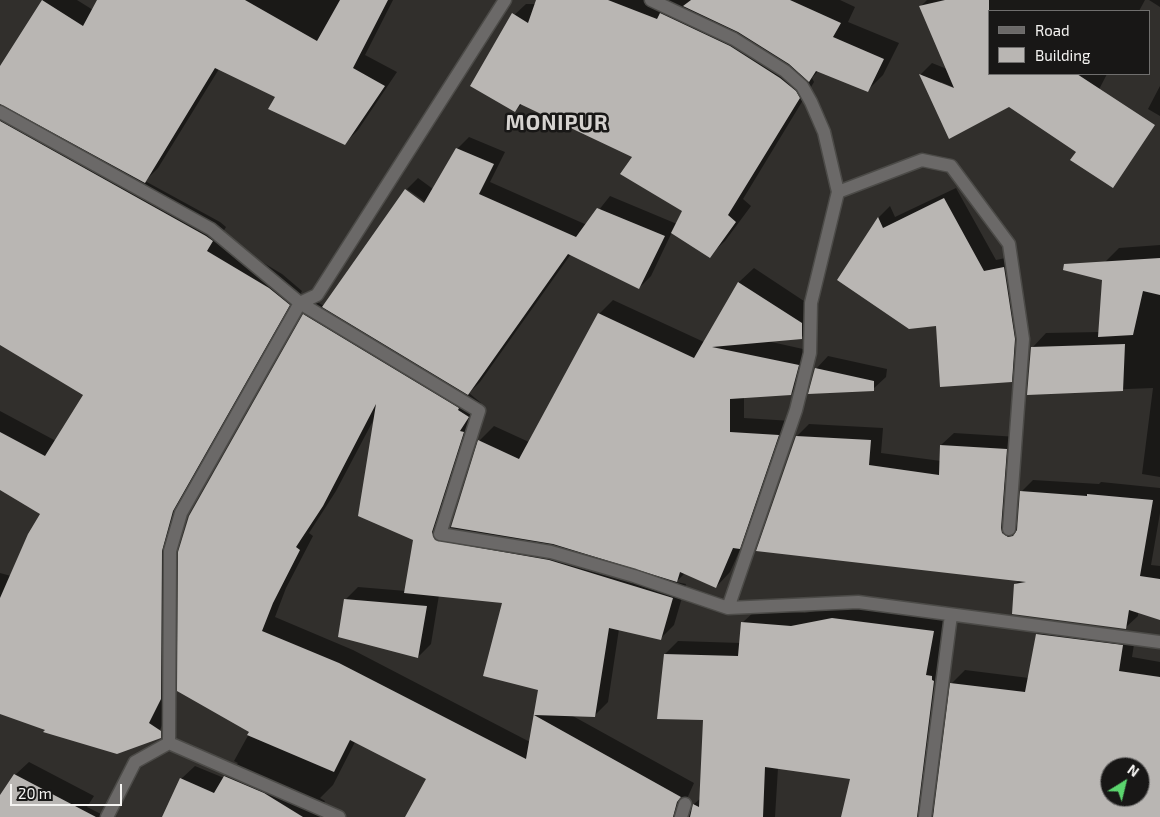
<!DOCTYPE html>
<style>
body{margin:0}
#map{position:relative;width:1160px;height:817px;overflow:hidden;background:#312f2c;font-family:"Exo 2",sans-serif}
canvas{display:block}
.legend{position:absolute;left:988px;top:10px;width:162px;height:65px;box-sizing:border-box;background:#181716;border:1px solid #706f6e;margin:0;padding:6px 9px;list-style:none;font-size:15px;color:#f5f4f2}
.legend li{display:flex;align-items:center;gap:10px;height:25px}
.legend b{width:25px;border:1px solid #706f6e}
.north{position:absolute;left:1100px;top:757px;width:50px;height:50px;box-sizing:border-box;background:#181716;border:1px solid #706f6e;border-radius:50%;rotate:36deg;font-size:14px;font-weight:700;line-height:20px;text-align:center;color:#f5f4f2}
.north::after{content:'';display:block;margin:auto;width:18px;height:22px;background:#5bd56e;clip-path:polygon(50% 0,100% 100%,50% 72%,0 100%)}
.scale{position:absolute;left:10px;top:784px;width:112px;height:22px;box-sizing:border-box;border:2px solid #f5f4f2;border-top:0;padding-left:6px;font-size:15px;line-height:18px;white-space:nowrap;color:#f5f4f2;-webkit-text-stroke:4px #181716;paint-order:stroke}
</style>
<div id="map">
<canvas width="1160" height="817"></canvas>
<ul class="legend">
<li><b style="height:6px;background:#6b6968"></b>Road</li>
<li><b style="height:14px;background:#b9b6b3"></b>Building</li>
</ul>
<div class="north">N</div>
<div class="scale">20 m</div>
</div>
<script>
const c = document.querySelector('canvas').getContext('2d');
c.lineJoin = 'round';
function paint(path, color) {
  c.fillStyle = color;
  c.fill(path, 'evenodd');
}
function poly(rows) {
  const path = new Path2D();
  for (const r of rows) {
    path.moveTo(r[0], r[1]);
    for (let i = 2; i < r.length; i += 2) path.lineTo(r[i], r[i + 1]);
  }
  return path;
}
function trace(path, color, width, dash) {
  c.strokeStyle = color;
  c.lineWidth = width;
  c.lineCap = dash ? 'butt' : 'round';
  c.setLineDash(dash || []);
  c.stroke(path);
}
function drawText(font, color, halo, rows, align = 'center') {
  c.font = font + ' "Exo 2",sans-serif';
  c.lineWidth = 5;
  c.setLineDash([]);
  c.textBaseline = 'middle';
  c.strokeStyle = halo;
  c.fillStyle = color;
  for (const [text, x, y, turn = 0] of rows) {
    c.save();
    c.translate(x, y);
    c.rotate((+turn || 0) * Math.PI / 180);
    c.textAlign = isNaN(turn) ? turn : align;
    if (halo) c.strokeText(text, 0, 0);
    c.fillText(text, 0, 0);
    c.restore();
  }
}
const shadow = poly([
 [77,0,93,10,98,0,393,0,365,55,397,72,358,130,344,144,277,97,219,69,158,168,145,181,220,222,226,227,220,237,282,274,302,291,186,496,175,536,174,693,161,728,148,742,47,729,0,713,0,573,11,576,41,514,0,489,0,411,56,441,85,395,0,344,0,69,43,0],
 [537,0,840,0,855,7,848,22,899,43,883,75,867,91,819,70,812,78,814,82,743,199,751,206,725,241,709,256,672,232,651,276,639,288,571,254,480,382,469,393,481,403,472,417,448,527,452,528,480,440,494,426,529,442,599,314,613,300,704,342,739,282,754,268,816,309,816,323,802,337,767,341,812,351,805,380,791,394,744,397,744,418,792,421,754,533,742,545,730,572,716,587,685,573,676,582,686,584,674,625,661,638,619,629,608,702,594,716,571,715,694,783,686,801,688,809,692,811,694,804,701,798,704,719,665,654,678,641,741,643,742,623,756,610,805,613,847,605,947,618,938,662,945,663,930,802,935,813,952,683,965,670,1029,678,1037,634,1050,621,1136,632,1132,657,1160,662,1160,817,842,817,851,778,778,768,775,817,406,817,428,778,355,742,333,785,320,798,325,801,323,805,345,817,164,817,181,779,195,766,224,778,238,763,234,761,250,732,179,690,304,315,317,302,324,306,406,190,428,207,430,205,407,189,418,178,433,189,457,149,469,137,505,152,490,182,587,225,610,196,677,224,684,210,634,156,522,104,515,111,510,19,526,4,536,4],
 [375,417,415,539,406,591,358,587,345,600,418,657,431,644,439,595,504,602,539,689,530,742,353,650,275,617,286,588,313,536,309,533,336,491],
 [1110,767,1140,767,1140,797,1110,797],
 [927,0,1145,0,1139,11,989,11,989,74,1107,74,1077,132,1009,105,949,137,921,74,932,63,947,69,920,7],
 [941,82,960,90,959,92,941,84],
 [1149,0,1160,0,1160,7],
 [1160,86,1160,116,1148,109],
 [956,188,996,260,1015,256,1023,370,1011,381,937,325,839,280,879,217,890,206,895,217],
 [1160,245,1160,477,1142,474,1153,388,1028,393,1032,348,1046,333,1100,332,1105,262,1119,248],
 [828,356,887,369,886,377,873,389,816,369],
 [809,424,883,428,881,453,941,461,941,445,954,433,1018,437,1013,516,1018,527,1021,492,1033,480,1099,484,1101,482,1160,488,1160,513,1151,565,1160,566,1160,619,1138,612,1138,616,1125,628,1015,584,1020,580,797,436],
 [29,762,94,796,87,807,107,817,0,817,0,797,15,775]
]);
const building = poly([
 [42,0,83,26,97,0,245,0,317,41,340,0,388,0,353,68,385,86,345,145,268,109,275,97,215,68,145,183,0,104,0,66],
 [536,0,608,0,657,19,660,13,730,46,780,78,796,91,800,98,728,215,736,222,710,258,671,233,682,211,620,174,632,157,520,104,515,112,470,86,512,13,528,23],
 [691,0,790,0,841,23,833,37,884,59,868,92,816,71,809,82,789,64,738,32,683,6],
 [945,0,989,0,989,74,1077,74,1155,125,1113,188,1070,160,1076,152,1009,107,949,139,919,74,954,88,919,6],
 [0,121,206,236,213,241,207,251,269,288,290,305,173,511,162,551,161,699,149,723,161,731,161,738,117,754,43,732,45,730,0,714,0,598,28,534,40,514,0,490,0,432,45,456,83,395,0,345],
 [456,148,494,164,479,194,576,237,597,208,665,236,639,289,568,254,468,395,322,307,405,189,424,203],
 [944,198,984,271,1004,267,1015,339,1012,382,940,387,936,326,909,329,837,280,878,217,883,228],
 [1160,258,1160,295,1143,291,1133,335,1098,337,1102,280,1063,270,1064,264],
 [738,282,802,323,802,339,712,347,799,365,791,395,730,399,730,432,779,435,740,549,733,548,716,588,680,572,677,582,553,544,451,527,478,440,519,459,598,313,694,358],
 [303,314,459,408,458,410,469,417,460,431,464,432,432,532,435,540,549,560,673,598,661,640,609,628,595,717,534,715,681,797,677,802,673,817,405,817,426,779,350,740,334,772,247,735,249,732,177,691,178,552,189,516],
 [376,404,358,516,413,540,404,593,502,603,483,676,538,690,526,759,339,663,262,631,273,603,300,550,296,547,323,506],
 [1125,344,1123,391,1027,395,1031,347],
 [815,368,874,381,874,391,808,394],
 [796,436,871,440,869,465,939,475,940,445,1007,449,1001,528,1002,533,1008,537,1013,536,1017,530,1020,491,1087,496,1087,494,1153,500,1140,576,1160,579,1160,620,1129,610,1126,629,1012,614,1014,584,1026,582,756,551],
 [344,599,427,606,418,658,338,637],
 [832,618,934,631,926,675,932,676,932,680,934,681,917,817,841,817,850,779,765,767,763,817,690,817,693,804,699,807,703,720,657,719,664,654,738,656,741,622,791,626],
 [1036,634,1123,645,1119,671,1160,677,1160,817,933,817,950,683,1025,692],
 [1110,767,1140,767,1140,797,1110,797],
 [14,774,96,817,0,817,0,795],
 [224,776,264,793,303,817,162,817,180,778,214,793]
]);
const minor = poly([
 [651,0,734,39,785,71,802,86,811,102,824,132,838,192,811,303,810,353,796,410,728,608],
 [0,112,211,229,300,303,479,411,440,534,551,552,634,576,728,608,858,602,1160,642],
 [838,192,922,160,951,166,1009,244,1023,339,1009,529],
 [169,743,170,551,181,513,300,303,317,295,505,0],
 [169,743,339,817],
 [107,817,135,762,169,743],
 [681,817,685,804],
 [925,817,951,615]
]);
const districtNames = [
 ["MONIPUR",557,123]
];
paint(shadow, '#0007');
paint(building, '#b9b6b3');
trace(minor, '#4c4b48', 15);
trace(minor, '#6b6968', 12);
c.letterSpacing = '1px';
drawText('bold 21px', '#d6d3d0', '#181716', districtNames);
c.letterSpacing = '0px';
</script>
